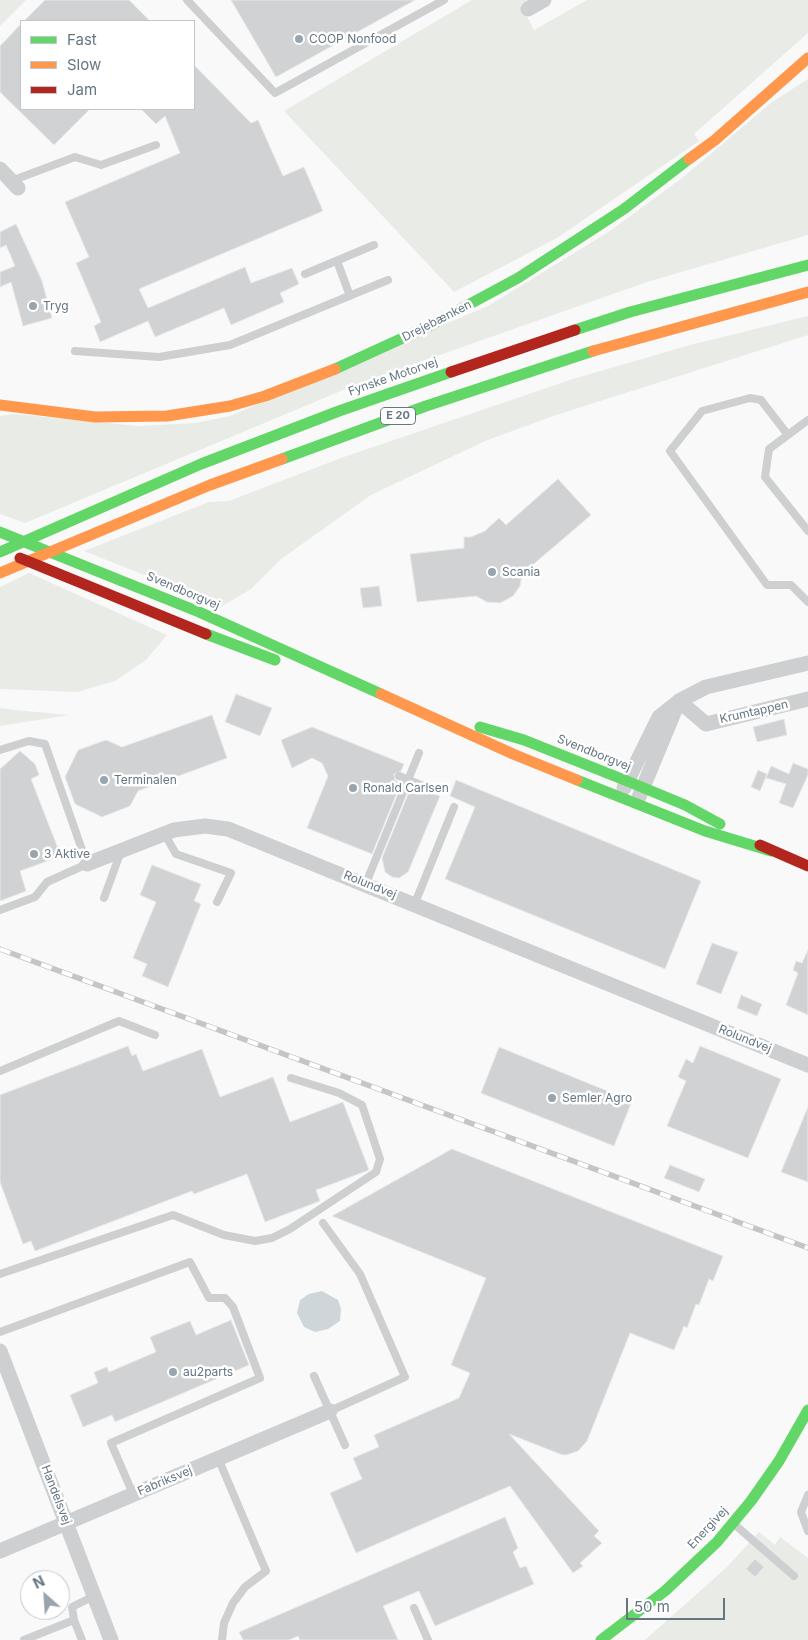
<!DOCTYPE html>
<meta charset="utf-8">
<style>
body{margin:0}
#map{position:relative;width:808px;height:1640px;overflow:hidden;background:#f9f9f9;font-family:Inter,sans-serif}
canvas{display:block}
.legend{position:absolute;left:20px;top:20px;width:175px;height:90px;box-sizing:border-box;background:#fff;border:1px solid #c1c8cd;margin:0;padding:6px 9px;list-style:none;font-size:15px;color:#657683}
.legend li{display:flex;align-items:center;gap:10px;height:25px}
.legend b{width:25px;border:1px solid #c1c8cd}
.north{position:absolute;left:20px;top:1570px;width:50px;height:50px;box-sizing:border-box;background:#fff;border:1px solid #c1c8cd;border-radius:50%;rotate:334deg;font-size:14px;font-weight:700;line-height:20px;text-align:center;color:#657683}
.north::after{content:'';display:block;margin:auto;width:18px;height:22px;background:#99a4ac;clip-path:polygon(50% 0,100% 100%,50% 72%,0 100%)}
.scale{position:absolute;left:626px;top:1598px;width:99px;height:22px;box-sizing:border-box;border:2px solid #657683;border-top:0;padding-left:6px;font-size:15px;line-height:18px;white-space:nowrap;color:#657683;-webkit-text-stroke:4px #fff;paint-order:stroke}
</style>
<div id="map">
<canvas width="808" height="1640"></canvas>
<ul class="legend">
<li><b style="height:6px;background:#63d668"></b>Fast</li>
<li><b style="height:6px;background:#ff974d"></b>Slow</li>
<li><b style="height:6px;background:#b3261e"></b>Jam</li>
</ul>
<div class="north">N</div>
<div class="scale">50 m</div>
</div>
<script>
const c = document.querySelector('canvas').getContext('2d');
c.lineJoin = 'round';
function paint(path, color) {
  c.fillStyle = color;
  c.fill(path, 'evenodd');
}
function poly(rows) {
  const path = new Path2D();
  for (const r of rows) {
    path.moveTo(r[0], r[1]);
    for (let i = 2; i < r.length; i += 2) path.lineTo(r[i], r[i + 1]);
  }
  return path;
}
function trace(path, color, width, dash) {
  c.strokeStyle = color;
  c.lineWidth = width;
  c.lineCap = dash ? 'butt' : 'round';
  c.setLineDash(dash || []);
  c.stroke(path);
}
function drawText(font, color, halo, rows, align = 'center') {
  c.font = font + ' Inter,sans-serif';
  c.lineWidth = 5;
  c.setLineDash([]);
  c.textBaseline = 'middle';
  c.strokeStyle = halo;
  c.fillStyle = color;
  for (const [text, x, y, turn = 0] of rows) {
    c.save();
    c.translate(x, y);
    c.rotate((+turn || 0) * Math.PI / 180);
    c.textAlign = isNaN(turn) ? turn : align;
    if (halo) c.strokeText(text, 0, 0);
    c.fillText(text, 0, 0);
    c.restore();
  }
}
const green = poly([
 [0,0,26,0,0,26],
 [472,0,529,0,521,5,534,30,587,0,808,0,808,33,694,134,699,141,557,238,454,292,284,111],
 [808,79,808,235,647,282,360,383,25,523,0,514,0,416,14,414,138,426,196,423,230,416,488,306,610,231,682,178,772,102],
 [808,316,808,335,553,416,485,441,371,495,281,559,251,589,222,606,84,551,209,502,229,501,341,458,573,379,690,345],
 [29,573,167,635,146,660,115,681,77,692,0,689,0,587],
 [0,708,15,710,69,715,0,726],
 [759,1532,775,1545,780,1537,808,1558,808,1640,645,1640,727,1567]
]);
const water = poly([
 [322,1291,338,1300,341,1309,340,1321,328,1329,315,1332,304,1327,297,1313,300,1300,309,1294]
]);
const building = poly([
 [45,0,129,0,150,21,24,21,45,0],
 [231,0,415,0,276,77,231,0],
 [21,24,21,109,90,109,54,145,0,92,0,46,21,24],
 [194,65,251,123,258,120,283,176,304,167,323,211,139,289,148,308,245,267,251,283,292,268,299,284,280,293,284,302,231,325,224,308,155,337,148,321,100,342,94,326,101,322,76,263,89,257,65,202,180,153,165,116,156,124,141,109,194,109,194,65],
 [16,224,42,281,52,318,23,326,11,282,0,287,0,272,15,266,6,245,0,248,0,232,16,224],
 [558,479,591,515,522,574,520,586,513,596,500,603,487,602,476,596,417,602,410,554,464,548,464,537,471,537,485,531,499,518,506,525,558,479],
 [379,586,382,606,363,608,360,588,379,586],
 [236,694,272,708,260,736,225,722,236,694],
 [212,715,227,758,138,791,130,806,102,817,75,804,65,777,78,750,106,740,122,747,212,715],
 [784,719,787,735,757,742,753,727,784,719],
 [312,727,404,764,401,771,394,774,395,780,401,783,372,854,307,828,328,776,322,763,312,758,292,768,281,740,312,727],
 [20,751,35,764,39,775,31,779,61,856,20,871,26,891,0,901,0,769,20,751],
 [793,763,808,769,808,775,793,808,779,803,786,784,766,778,771,766,789,774,793,763],
 [758,770,767,774,760,791,751,787,758,770],
 [456,780,701,881,665,969,445,879,475,807,450,796,456,780],
 [411,787,440,796,408,872,399,878,392,877,385,872,382,858,411,787],
 [152,865,201,884,194,901,201,904,168,987,142,976,147,964,133,958,156,902,140,895,152,865],
 [712,943,738,952,721,994,696,984,712,943],
 [808,950,808,1015,786,1005,798,973,793,970,796,961,802,963,808,950],
 [741,995,762,1004,757,1016,737,1008,741,995],
 [128,1046,132,1056,136,1054,143,1071,202,1049,220,1097,273,1077,290,1122,343,1102,369,1170,316,1190,320,1201,265,1222,247,1174,194,1194,192,1191,35,1251,31,1241,23,1244,0,1182,0,1095,128,1046],
 [700,1046,781,1079,748,1158,667,1126,686,1081,678,1077,686,1059,693,1063,700,1046],
 [499,1047,632,1101,614,1146,481,1093,499,1047],
 [808,1107,808,1182,781,1172,808,1107],
 [452,1149,723,1256,713,1281,709,1279,699,1305,696,1304,687,1328,684,1326,674,1350,630,1333,587,1441,578,1451,566,1455,560,1454,509,1434,599,1531,594,1536,602,1543,580,1563,583,1566,573,1573,510,1486,356,1553,330,1493,362,1479,353,1458,379,1447,374,1435,459,1398,470,1373,451,1365,486,1278,332,1216,452,1149],
 [670,1165,705,1179,699,1192,664,1178,670,1165],
 [231,1320,249,1365,115,1422,112,1415,83,1427,70,1395,98,1383,94,1372,107,1367,109,1372,156,1352,150,1337,190,1321,196,1335,231,1320],
 [505,1517,518,1548,513,1552,520,1568,526,1566,534,1584,435,1626,419,1591,383,1606,398,1640,300,1640,298,1636,289,1640,243,1640,239,1632,505,1517],
 [755,1559,764,1567,755,1577,746,1569,755,1559]
]);
const lane = poly([
 [187,0,275,93,444,0],
 [11,181,75,157,101,165,156,145],
 [337,261,350,296],
 [305,274,374,245],
 [75,351,159,357,230,345,388,280],
 [808,420,769,449,765,477,808,531],
 [788,435,761,400,750,398,702,411,670,451,767,585,791,585,808,602],
 [0,750,29,741,45,744,87,864,47,882,35,897,0,910],
 [399,776,428,788],
 [164,833,176,854,231,873,217,902],
 [366,883,419,753],
 [104,898,121,851],
 [415,903,454,807],
 [0,1071,119,1021,155,1035],
 [323,1223,360,1274,405,1377,330,1411],
 [0,1274,173,1215,224,1235,255,1241,272,1238,290,1229,376,1172,380,1159,362,1105,339,1093,291,1078],
 [0,1332,190,1262,209,1298,225,1298,233,1307,260,1378,111,1443,133,1494],
 [314,1376,345,1445],
 [218,1458,266,1571,245,1587,233,1603,224,1623,222,1640],
 [808,1495,801,1512,808,1531],
 [734,1524,794,1576],
 [414,1608,428,1640],
 [24,1640,74,1620],
 [82,1640,74,1620,72,1607,94,1596]
]);
const street = poly([
 [528,9,544,0],
 [0,169,18,188],
 [679,701,706,724,808,699],
 [624,788,659,717,679,701,706,687,808,663],
 [639,797,678,703],
 [87,864,174,830,205,826,228,829,808,1065],
 [0,1351,111,1640],
 [0,1551,330,1411]
]);
const fast = poly([
 [575,330,630,312,808,265],
 [335,369,429,326,518,278,624,209,689,159],
 [282,459,426,406,593,351],
 [0,532,199,612,381,694],
 [0,552,201,464,339,411,451,372],
 [206,634,275,660],
 [480,727,524,740,627,781,685,805,720,824],
 [577,780,705,831,771,851],
 [601,1640,665,1591,717,1542,751,1501,779,1461,808,1410]
]);
const slow = poly([
 [689,159,715,140,808,58],
 [593,351,808,292],
 [0,405,95,417,167,416,230,406,265,396,335,369],
 [0,573,210,485,282,459],
 [381,694,513,754,577,780]
]);
const jam = poly([
 [451,372,575,330],
 [20,558,206,634],
 [760,845,808,866]
]);
const rail = poly([
 [0,949,808,1248]
]);
const markers = [
 [299,39,5,"#99a4ac"],
 [33,306,5,"#99a4ac"],
 [492,572,5,"#99a4ac"],
 [104,780,5,"#99a4ac"],
 [353,788,5,"#99a4ac"],
 [34,854,5,"#99a4ac"],
 [552,1098,5,"#99a4ac"],
 [173,1372,5,"#99a4ac"]
];
const shields = [
 [398,416,35]
];
const shieldNames = [
 ["E 20",398,416]
];
const poiNames = [
 ["COOP Nonfood",309,39],
 ["Tryg",43,306],
 ["Scania",502,572],
 ["Terminalen",114,780],
 ["Ronald Carlsen",363,788],
 ["3 Aktive",44,854],
 ["Semler Agro",562,1098],
 ["au2parts",183,1372]
];
const streetNames = [
 ["Drejebænken",437,321,-27],
 ["Fynske Motorvej",393,377,-19],
 ["Svendborgvej",183,591,23],
 ["Krumtappen",754,712,-13],
 ["Svendborgvej",594,753,22],
 ["Rolundvej",370,885,22],
 ["Rolundvej",745,1039,22],
 ["Fabriksvej",165,1481,-23],
 ["Handelsvej",56,1495,69],
 ["Energivej",708,1528,-47]
];
paint(green, '#e8ebe6');
paint(water, '#ced6d9');
paint(building, '#d0d2d3');
trace(building, '#e8e8e8', 1);
trace(lane, '#cecfd0', 8);
trace(street, '#cecfd0', 15);
trace(fast, '#63d668', 11);
trace(slow, '#ff974d', 11);
trace(jam, '#b3261e', 11);
trace(rail, '#c3c5c6', 5.5);
trace(rail, '#fff', 4, [11]);
for (const [x, y, r, color] of markers) {
  const dot = new Path2D();
  dot.arc(x, y, r, 0, 2 * Math.PI);
  c.fillStyle = color;
  c.fill(dot);
  trace(dot, '#fff', 2);
}
for (const [x, y, w] of shields) {
  const box = new Path2D();
  box.roundRect(x - w / 2, y - 8.5, w, 17, 4);
  c.fillStyle = '#fff';
  c.fill(box);
  trace(box, '#657683', 1);
}
drawText('bold 11px', '#657683', null, shieldNames);
drawText('12px', '#657683', '#fff', poiNames, 'left');
drawText('12px', '#657683', '#fff', streetNames);
</script>
